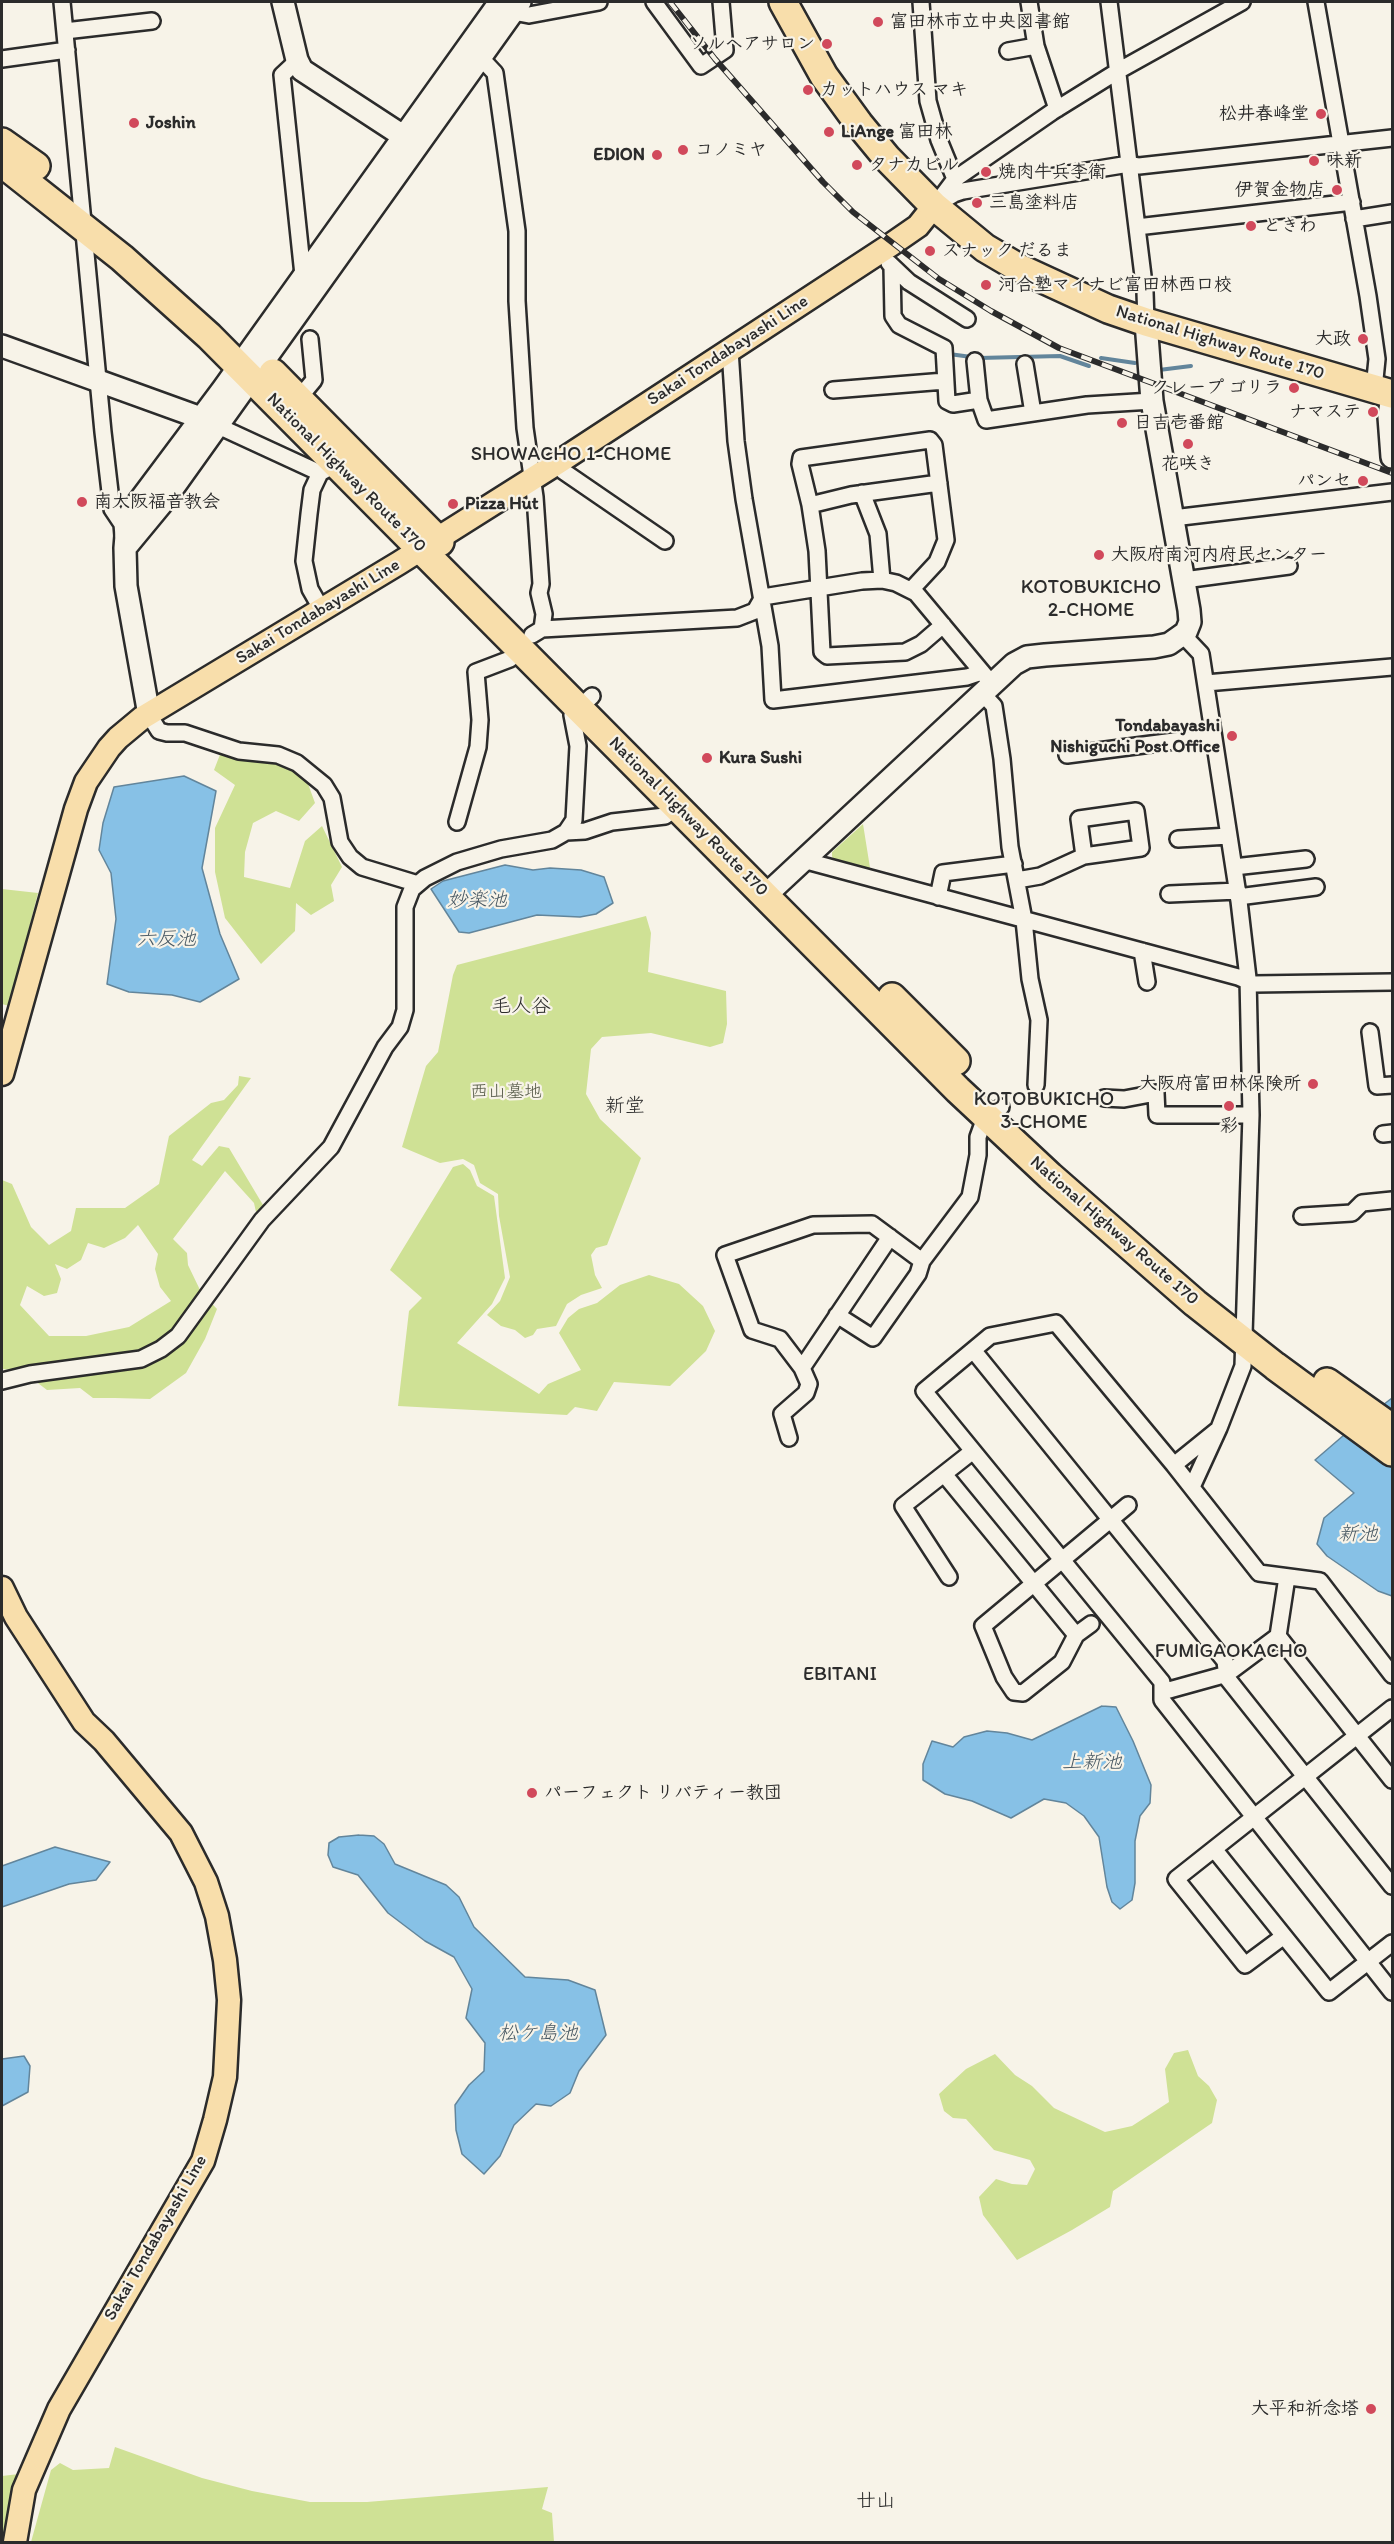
<!DOCTYPE html>
<meta charset="utf-8">
<style>
body{margin:0}
#map{position:relative;width:1394px;height:2544px;overflow:hidden;background:#f7f3e8;font-family:Itim,sans-serif}
canvas{display:block}
.frame{position:absolute;inset:0;border:3px solid #2b2b2b;pointer-events:none}
</style>
<div id="map">
<canvas width="1394" height="2544"></canvas>
<div class="frame"></div>
</div>
<script>
const c = document.querySelector('canvas').getContext('2d');
c.lineJoin = 'round';
function paint(path, color) {
  c.fillStyle = color;
  c.fill(path, 'evenodd');
}
function poly(rows) {
  const path = new Path2D();
  for (const r of rows) {
    path.moveTo(r[0], r[1]);
    for (let i = 2; i < r.length; i += 2) path.lineTo(r[i], r[i + 1]);
  }
  return path;
}
function trace(path, color, width, dash) {
  c.strokeStyle = color;
  c.lineWidth = width;
  c.lineCap = dash ? 'butt' : 'round';
  c.setLineDash(dash || []);
  c.stroke(path);
}
function drawText(font, color, halo, rows, align = 'center') {
  c.font = font + ' Itim,"Klee One",sans-serif';
  c.lineWidth = 4.5;
  c.setLineDash([]);
  c.textBaseline = 'middle';
  c.strokeStyle = halo;
  c.fillStyle = color;
  for (const [text, x, y, turn = 0] of rows) {
    c.save();
    c.translate(x, y);
    c.rotate((+turn || 0) * Math.PI / 180);
    c.textAlign = isNaN(turn) ? turn : align;
    if (halo) c.strokeText(text, 0, 0);
    c.fillText(text, 0, 0);
    c.restore();
  }
}
const green = poly([
 [221,752,280,762,307,781,315,803,299,821,276,811,253,823,245,852,244,877,290,888,305,841,322,826,342,867,331,885,334,901,311,915,296,903,295,931,261,964,225,918,215,872,215,828,235,785,214,770],
 [863,824,871,874,835,864,832,856,832,852],
 [2,889,38,893,9,1006,2,1004],
 [646,916,651,933,648,972,726,991,727,1024,723,1043,710,1047,651,1033,602,1037,591,1049,586,1094,600,1119,641,1158,607,1245,596,1248,591,1255,595,1275,602,1288,581,1295,567,1304,556,1326,537,1329,533,1335,525,1338,515,1330,501,1326,487,1315,500,1301,510,1277,499,1216,498,1194,480,1183,474,1165,463,1159,440,1163,402,1147,426,1066,438,1052,453,975,457,965],
 [239,1076,251,1078,192,1160,202,1166,219,1146,229,1148,263,1205,256,1212,254,1203,225,1171,173,1239,187,1253,188,1265,201,1292,217,1309,205,1339,186,1373,150,1399,115,1398,93,1398,80,1388,47,1390,22,1371,2,1369,2,1180,12,1184,31,1227,49,1245,71,1231,76,1208,125,1208,159,1184,169,1136,211,1103,224,1100,238,1085],
 [138,1225,158,1254,155,1269,160,1287,171,1301,129,1327,86,1336,49,1336,20,1305,27,1286,44,1296,57,1293,61,1279,55,1264,67,1269,81,1260,88,1243,104,1248,125,1238],
 [463,1164,470,1170,477,1186,494,1196,505,1278,492,1304,457,1343,539,1394,548,1384,581,1370,559,1333,568,1318,579,1309,597,1303,620,1285,649,1275,679,1284,703,1306,715,1331,706,1351,670,1386,614,1382,597,1411,575,1407,567,1415,398,1406,409,1311,422,1298,390,1270,453,1167],
 [1188,2050,1198,2076,1209,2086,1217,2100,1212,2123,1113,2191,1110,2207,1072,2230,1017,2260,983,2215,979,2197,996,2179,1012,2184,1027,2185,1035,2169,1030,2160,994,2150,966,2119,953,2118,944,2111,939,2094,966,2069,995,2054,1015,2075,1032,2086,1054,2108,1105,2132,1132,2126,1169,2102,1165,2069,1174,2053],
 [115,2447,202,2478,252,2491,310,2502,367,2502,548,2487,542,2509,552,2513,554,2542,31,2542,51,2470,60,2463,73,2470,109,2468],
 [19,2474,4,2542,2,2542,2,2476]
]);
const water = poly([
 [184,776,216,791,202,868,220,934,239,979,200,1002,172,995,129,992,107,984,116,919,111,873,99,850,103,823,114,787,184,776],
 [505,865,533,870,550,868,581,870,604,877,613,903,596,914,580,917,537,915,469,933,459,932,431,889,443,881,505,865],
 [1392,1398,1392,1596,1378,1591,1327,1556,1317,1544,1324,1518,1354,1493,1315,1460,1344,1435,1392,1398],
 [1102,1706,1116,1707,1133,1741,1151,1785,1150,1803,1140,1816,1135,1841,1135,1883,1132,1900,1120,1909,1112,1902,1107,1887,1099,1837,1084,1816,1066,1803,1044,1799,1011,1818,972,1801,945,1794,923,1780,923,1764,932,1741,953,1747,964,1737,987,1731,1007,1733,1032,1740,1102,1706],
 [359,1835,374,1836,384,1844,395,1864,446,1885,459,1897,474,1927,525,1977,568,1980,595,1990,606,2035,579,2071,570,2093,551,2106,536,2104,514,2125,500,2156,484,2174,462,2154,456,2130,455,2105,469,2085,484,2071,485,2043,466,2018,472,1989,454,1957,425,1941,388,1913,358,1875,333,1867,328,1855,329,1843,339,1837,359,1835],
 [55,1847,110,1862,96,1880,69,1884,2,1907,2,1866,55,1847],
 [24,2056,30,2066,28,2092,2,2106,2,2059,24,2056]
]);
const stream = poly([
 [949,354,979,358,1060,356,1089,366],
 [1101,358,1135,363],
 [1159,370,1191,366]
]);
const street = poly([
 [62,2,103,432,112,509,122,524,123,536],
 [654,2,701,66,725,50,721,2],
 [921,2,928,101,939,140,955,179],
 [1029,2,1036,46,1057,109],
 [1109,2,1145,292,1146,322],
 [1316,2,1368,296,1377,359,1374,389],
 [513,12,529,15,599,2],
 [65,31,152,21],
 [1008,51,1036,46],
 [480,57,495,73,517,231,517,301,525,428,535,497,541,584,539,593,544,614,542,629],
 [2,59,67,50],
 [297,61,282,75,303,275],
 [940,199,955,179,1052,112,1118,71,1242,2],
 [934,206,954,194,963,191,1129,164,1139,166,1392,138],
 [1354,219,1392,213],
 [1137,227,1352,202],
 [889,263,909,282,967,319],
 [892,267,893,316,899,325,944,348,947,401,953,404,979,400],
 [730,350,736,441,744,499,770,646,773,700,967,677,982,672],
 [975,361,979,400,986,420,1087,405,1152,401],
 [1025,364,1033,413],
 [833,390,945,381],
 [299,398,314,380,310,339],
 [216,425,320,473],
 [559,462,563,471,665,541],
 [862,493,878,534,882,580],
 [810,505,851,495,939,483],
 [1173,518,1392,492],
 [1184,580,1289,566],
 [911,590,937,562,946,540,934,445,930,440,801,458,800,464,810,505,817,551,822,652,827,656,905,652,921,644,943,625],
 [322,610,310,589,304,561,309,514,312,490,320,473,336,464],
 [532,635,542,629,737,618,755,611,763,597,862,581,882,580,896,583,916,593,987,678],
 [1183,635,1201,654,1239,901,1248,978,1251,1115,1243,1366,1219,1428,1192,1487],
 [1206,683,1392,667],
 [982,693,994,706,1002,759,1010,847,1024,920,1030,979,1039,1020,1036,1085],
 [149,715,159,731,167,733,185,733,239,751,278,755,297,763,324,785,332,798,340,842,350,857,362,867,418,884],
 [1067,755,1182,740,1214,738],
 [457,822,478,747,480,720,476,672,510,659,521,648],
 [566,832,574,820,578,746,572,715,592,696],
 [1178,839,1229,836],
 [803,860,1238,977,1254,984,1392,982],
 [1234,867,1306,859],
 [1017,880,1040,876,1084,856,1141,848,1136,811,1079,819,1084,856],
 [1169,894,1238,891],
 [938,897,943,873,1014,864],
 [1238,897,1316,887],
 [1142,951,1147,982],
 [1370,1032,1377,1086,1392,1085],
 [1104,1098,1124,1099,1156,1093,1157,1115,1251,1115],
 [1383,1134,1392,1133],
 [1302,1216,1352,1213,1362,1203,1392,1200],
 [837,1315,873,1338,918,1274,922,1261,970,1197,978,1155,978,1137,982,1126,1001,1107],
 [973,1350,1225,1661,1227,1678,1392,1886],
 [802,1368,890,1237],
 [2,1381,30,1374,141,1359,161,1349,178,1336,262,1220,331,1147,385,1047,400,1027,405,1010,405,907,412,889,425,878,457,862,501,849,552,840,566,832,585,831,612,822,665,816,678,806],
 [789,1438,782,1414,806,1393,809,1384,802,1368,780,1339,752,1330,725,1255,813,1225,872,1224,922,1261],
 [1174,1465,1216,1431],
 [944,1474,1076,1635],
 [949,1577,903,1506,973,1451],
 [1091,1624,1076,1635,1062,1662,1023,1693,1014,1692,1004,1677,983,1626,1128,1505],
 [1278,1636,1392,1780],
 [1392,1675,1320,1581,1259,1573,1174,1465,1056,1323,990,1336,924,1391,1162,1682,1162,1700,1392,1992],
 [1162,1692,1227,1674,1278,1636,1287,1577],
 [1214,1849,1329,1992,1392,1943],
 [1284,1936,1245,1965,1176,1879,1392,1708]
]);
const secondary = poly([
 [283,2,297,60,302,70,403,136],
 [2,346,201,418],
 [1392,395,1389,417,1392,457],
 [125,548,163,502,520,2],
 [149,715,126,586,125,548,127,523,131,512,223,389,500,2],
 [766,895,1014,664,1027,657,1045,655,1154,647,1169,644,1186,632,1190,622,1189,610,1152,401,1146,322]
]);
const primary = poly([
 [2,1074,76,809,86,782,109,748,118,738,142,718,399,563,559,462,892,244,918,226,934,206],
 [2,1588,16,1617,84,1722,104,1741,181,1833,206,1882,217,1916,225,1960,229,2000,225,2077,215,2120,203,2161,59,2409,24,2490,15,2542]
]);
const highway = poly([
 [783,2,824,76,859,124,887,158,934,206,985,248,1019,268,1108,309,1146,322,1392,394],
 [2,142,36,166],
 [2,163,122,258,209,336,958,1090,1050,1176,1195,1303,1275,1366,1392,1452],
 [273,373,440,542],
 [892,997,956,1061],
 [1327,1382,1392,1428]
]);
const rail = poly([
 [670,2,715,59,823,182,853,212,939,279,991,311,1059,348,1392,473]
]);
const markers = [
 [878,22,6,"#d1495b"],
 [827,44,6,"#d1495b"],
 [808,90,6,"#d1495b"],
 [1321,114,6,"#d1495b"],
 [134,123,6,"#d1495b"],
 [829,132,6,"#d1495b"],
 [683,150,6,"#d1495b"],
 [657,155,6,"#d1495b"],
 [1314,161,6,"#d1495b"],
 [857,165,6,"#d1495b"],
 [986,172,6,"#d1495b"],
 [1337,190,6,"#d1495b"],
 [977,203,6,"#d1495b"],
 [1251,226,6,"#d1495b"],
 [930,251,6,"#d1495b"],
 [986,285,6,"#d1495b"],
 [1363,339,6,"#d1495b"],
 [1294,388,6,"#d1495b"],
 [1373,412,6,"#d1495b"],
 [1122,423,6,"#d1495b"],
 [1188,444,6,"#d1495b"],
 [1363,481,6,"#d1495b"],
 [82,502,6,"#d1495b"],
 [453,504,6,"#d1495b"],
 [1099,555,6,"#d1495b"],
 [1232,736,6,"#d1495b"],
 [707,758,6,"#d1495b"],
 [1313,1084,6,"#d1495b"],
 [1229,1106,6,"#d1495b"],
 [532,1793,6,"#d1495b"],
 [1371,2409,6,"#d1495b"]
];
const poiNames = [
 ["富田林市立中央図書館",890,22],
 ["ソルヘアサロン",815,44,"right"],
 ["カットハウス マキ",820,90],
 ["松井春峰堂",1309,114,"right"],
 ["Joshin",146,123],
 ["LiAnge 富田林",841,132],
 ["コノミヤ",695,150],
 ["EDION",645,155,"right"],
 ["味新",1326,161],
 ["タナカビル",869,165],
 ["焼肉牛兵李衛",998,172],
 ["伊賀金物店",1325,190,"right"],
 ["三島塗料店",989,203],
 ["ときわ",1263,226],
 ["スナック だるま",942,251],
 ["河合塾マイナビ富田林西口校",998,285],
 ["大政",1351,339,"right"],
 ["クレープ ゴリラ",1282,388,"right"],
 ["ナマステ",1361,412,"right"],
 ["日吉壱番館",1134,423],
 ["花咲き",1188,464,"center"],
 ["パンセ",1351,481,"right"],
 ["南大阪福音教会",94,502],
 ["Pizza Hut",465,504],
 ["大阪府南河内府民センター",1111,555],
 ["Tondabayashi",1220,726,"right"],
 ["Nishiguchi Post Office",1220,747,"right"],
 ["Kura Sushi",719,758],
 ["大阪府富田林保険所",1301,1084,"right"],
 ["彩",1229,1126,"center"],
 ["パーフェクト リバティー教団",544,1793],
 ["大平和祈念塔",1359,2409,"right"]
];
const streetNames = [
 ["National Highway Route 170",1220,343,17],
 ["Sakai Tondabayashi Line",728,351,-33],
 ["National Highway Route 170",346,473,45],
 ["Sakai Tondabayashi Line",318,612,-31],
 ["National Highway Route 170",688,817,45],
 ["National Highway Route 170",1114,1231,41],
 ["Sakai Tondabayashi Line",156,2238,-60]
];
const parkNames = [
 ["西山墓地",506,1092]
];
const neighbourhoodNames = [
 ["SHOWACHO 1-CHOME",571,455],
 ["KOTOBUKICHO",1091,588],
 ["2-CHOME",1091,611],
 ["毛人谷",521,1007],
 ["KOTOBUKICHO",1044,1100],
 ["3-CHOME",1044,1123],
 ["新堂",625,1107],
 ["FUMIGAOKACHO",1231,1652],
 ["EBITANI",840,1675],
 ["廿山",876,2502]
];
const waterNames = [
 ["妙楽池",477,901],
 ["六反池",166,940],
 ["新池",1358,1535],
 ["上新池",1092,1763],
 ["松ケ島池",538,2034]
];
paint(green, '#cfe195');
paint(water, '#87c1e6');
trace(water, '#62859b', 1.5);
trace(stream, '#62859b', 4);
trace(street, '#2b2b2b', 20);
trace(secondary, '#2b2b2b', 26);
trace(primary, '#2b2b2b', 27);
trace(highway, '#2b2b2b', 32);
trace(street, '#f7f3e8', 15);
trace(secondary, '#f7f3e8', 21);
trace(primary, '#f8deab', 22);
trace(highway, '#f8deab', 27);
trace(rail, '#2b2b2b', 6);
trace(rail, '#f7f3e8', 4, [11]);
for (const [x, y, r, color] of markers) {
  const dot = new Path2D();
  dot.arc(x, y, r, 0, 2 * Math.PI);
  c.fillStyle = color;
  c.fill(dot);
  trace(dot, '#f7f3e8', 2);
}
drawText('bold 18px', '#2b2b2b', '#f7f3e8', poiNames, 'left');
drawText('18px', '#2b2b2b', '#f7f3e8', streetNames);
drawText('18px', '#545846', '#f7f3e8', parkNames);
drawText('20px', '#2b2b2b', '#f7f3e8', neighbourhoodNames);
drawText('italic 20px', '#475863', '#f7f3e8', waterNames);
</script>
